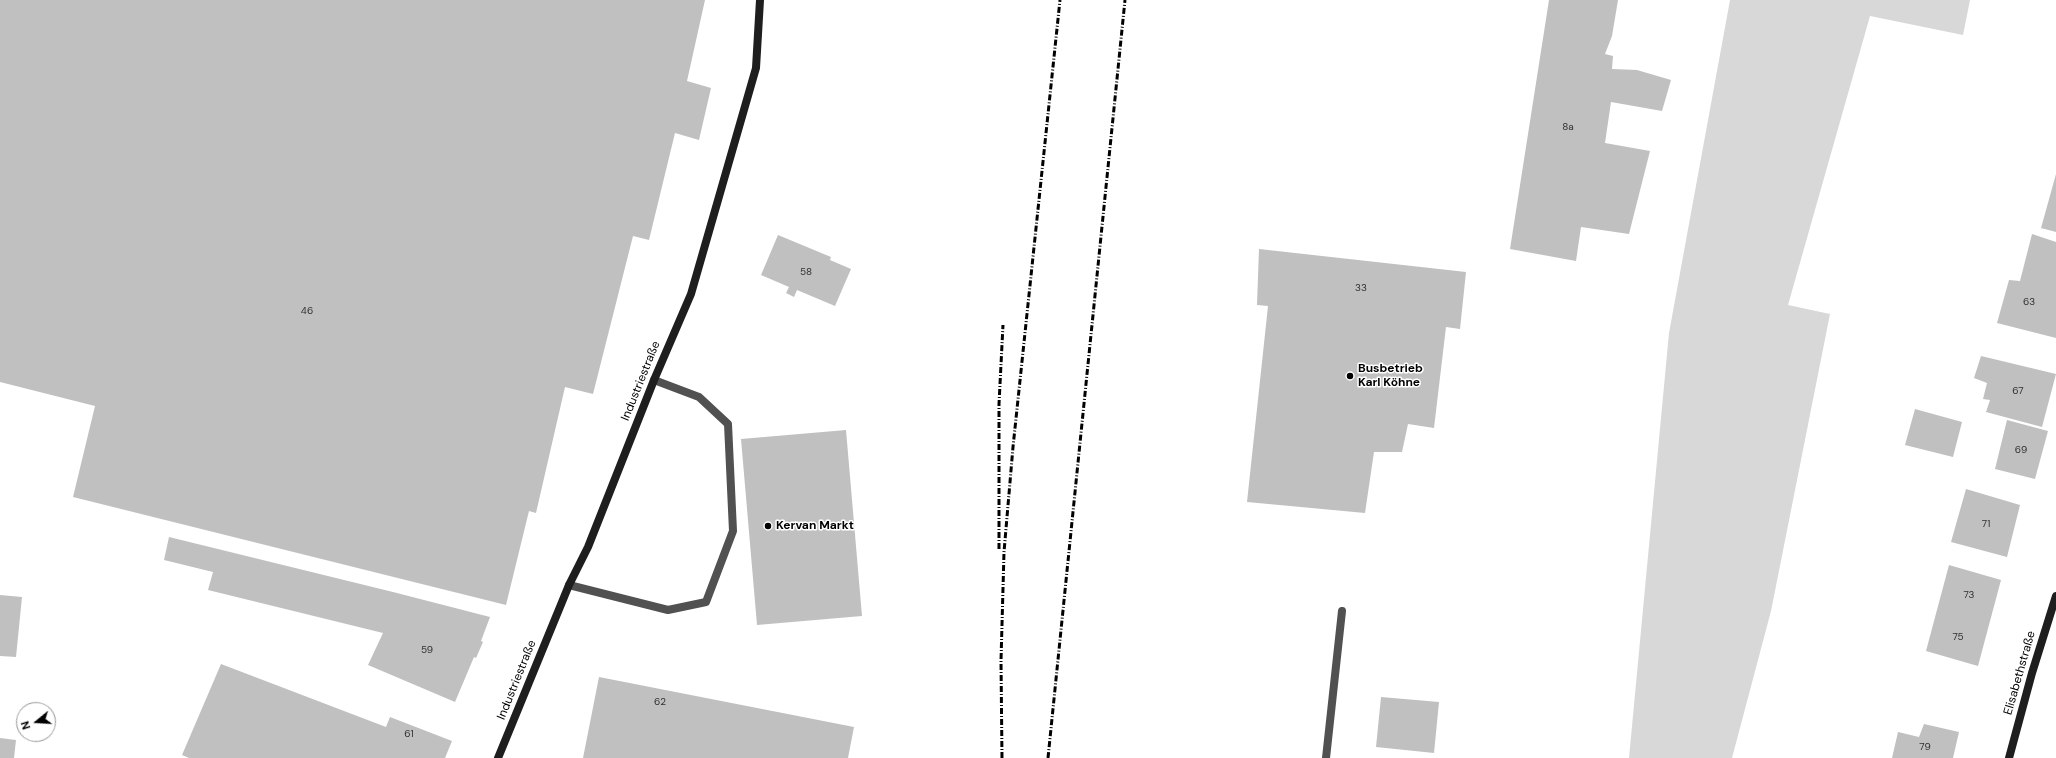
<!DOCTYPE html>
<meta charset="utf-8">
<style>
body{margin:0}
#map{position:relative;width:2056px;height:758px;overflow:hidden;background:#fff;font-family:"DM Sans",sans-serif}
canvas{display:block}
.north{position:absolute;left:16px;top:702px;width:40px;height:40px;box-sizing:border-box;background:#fff;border:1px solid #999;border-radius:50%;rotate:252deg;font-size:11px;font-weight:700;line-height:16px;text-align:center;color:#000}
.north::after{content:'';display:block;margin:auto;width:14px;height:18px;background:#000;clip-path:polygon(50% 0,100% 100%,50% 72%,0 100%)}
</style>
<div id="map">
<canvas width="2056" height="758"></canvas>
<div class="north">N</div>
</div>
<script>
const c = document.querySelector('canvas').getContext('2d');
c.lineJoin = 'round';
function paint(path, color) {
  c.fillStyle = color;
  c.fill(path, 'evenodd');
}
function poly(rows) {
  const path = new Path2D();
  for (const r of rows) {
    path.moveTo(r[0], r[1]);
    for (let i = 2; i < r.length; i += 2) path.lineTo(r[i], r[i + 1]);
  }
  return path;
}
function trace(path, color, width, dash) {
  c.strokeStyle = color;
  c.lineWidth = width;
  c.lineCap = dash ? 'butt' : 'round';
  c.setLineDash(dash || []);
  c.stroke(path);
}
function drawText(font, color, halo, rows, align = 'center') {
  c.font = font + ' "DM Sans",sans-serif';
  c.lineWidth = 3;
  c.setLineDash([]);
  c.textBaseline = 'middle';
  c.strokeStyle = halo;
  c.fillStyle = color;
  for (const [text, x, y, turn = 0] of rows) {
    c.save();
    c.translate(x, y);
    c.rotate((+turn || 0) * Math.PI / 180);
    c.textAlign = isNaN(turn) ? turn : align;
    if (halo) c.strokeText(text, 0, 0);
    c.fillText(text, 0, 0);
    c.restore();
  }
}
const green = poly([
 [1730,0,1970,0,1963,35,1870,16,1788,305,1830,314,1771,611,1732,758,1629,758,1669,333]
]);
const building = poly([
 [0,0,705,0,687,81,711,88,699,140,675,133,649,240,633,236,593,394,565,387,536,513,529,511,506,605,73,497,95,406,0,382],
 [1549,0,1618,0,1612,36,1605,54,1613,56,1612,69,1637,70,1671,80,1662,111,1611,102,1605,143,1650,151,1629,234,1581,227,1576,261,1510,249],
 [2056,174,2056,232,2041,228],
 [2032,234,2056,242,2056,338,1997,323,2009,280,2020,281],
 [778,235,831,257,830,260,851,269,835,306,797,290,794,297,786,293,789,287,761,275],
 [1259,249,1466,272,1460,329,1446,327,1434,428,1408,424,1402,452,1374,452,1365,513,1247,502,1268,306,1257,305],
 [1981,356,2056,374,2042,427,1986,412,1990,400,1983,399,1987,383,1974,378],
 [1915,409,1962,422,1953,457,1905,445],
 [2007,420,2048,431,2035,479,1995,469],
 [846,430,862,616,757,625,741,439],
 [1966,489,2020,505,2007,557,1951,542],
 [169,537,393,592,490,617,481,641,483,642,476,658,474,657,455,702,368,665,383,633,208,590,213,572,164,560],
 [1949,565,2001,580,1978,666,1926,651],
 [0,595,22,597,16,657,0,656],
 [221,664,386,727,390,717,452,741,445,758,189,758,182,755],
 [599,677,854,727,848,758,583,758],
 [1381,697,1439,702,1434,753,1376,747],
 [1924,724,1959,732,1953,758,1892,758,1898,732,1919,737],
 [0,738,16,740,14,758,0,758]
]);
const lane = poly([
 [569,585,668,610,706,602,733,531,728,424,699,397,654,380],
 [1326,758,1342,611]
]);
const secondary = poly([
 [498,758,569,585,588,547,654,380,691,294,756,68,760,0],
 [2009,758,2032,673,2056,596]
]);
const rail = poly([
 [999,549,999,404,1003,325],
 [1002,758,1001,661,1004,552,1013,447,1060,0],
 [1048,758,1125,0]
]);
const markers = [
 [1350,376,4,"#000"],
 [768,526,4,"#000"]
];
const numberNames = [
 ["8a",1568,127],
 ["58",806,272],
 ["33",1361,288],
 ["63",2029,302],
 ["46",307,311],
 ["67",2018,391],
 ["69",2021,450],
 ["71",1986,524],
 ["73",1969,595],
 ["75",1958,637],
 ["59",427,650],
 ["62",660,702],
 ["61",409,734],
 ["79",1925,747]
];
const poiNames = [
 ["Busbetrieb",1358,369],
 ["Karl Köhne",1358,383],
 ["Kervan Markt",776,526]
];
const streetNames = [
 ["Industriestraße",641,381,-68],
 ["Elisabethstraße",2020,673,-74],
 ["Industriestraße",517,680,-68]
];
paint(green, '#d8d8d8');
paint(building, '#c0c0c0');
trace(lane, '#515151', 8);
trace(secondary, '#1e1e1e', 8);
trace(rail, '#000', 3, [6, 2, 1, 2]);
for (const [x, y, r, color] of markers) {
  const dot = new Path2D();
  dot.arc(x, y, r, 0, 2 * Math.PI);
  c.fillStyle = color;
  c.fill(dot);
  trace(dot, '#fff', 1.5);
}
drawText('10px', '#303030', null, numberNames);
drawText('bold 12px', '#000', '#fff', poiNames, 'left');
drawText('12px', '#000', '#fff', streetNames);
</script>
